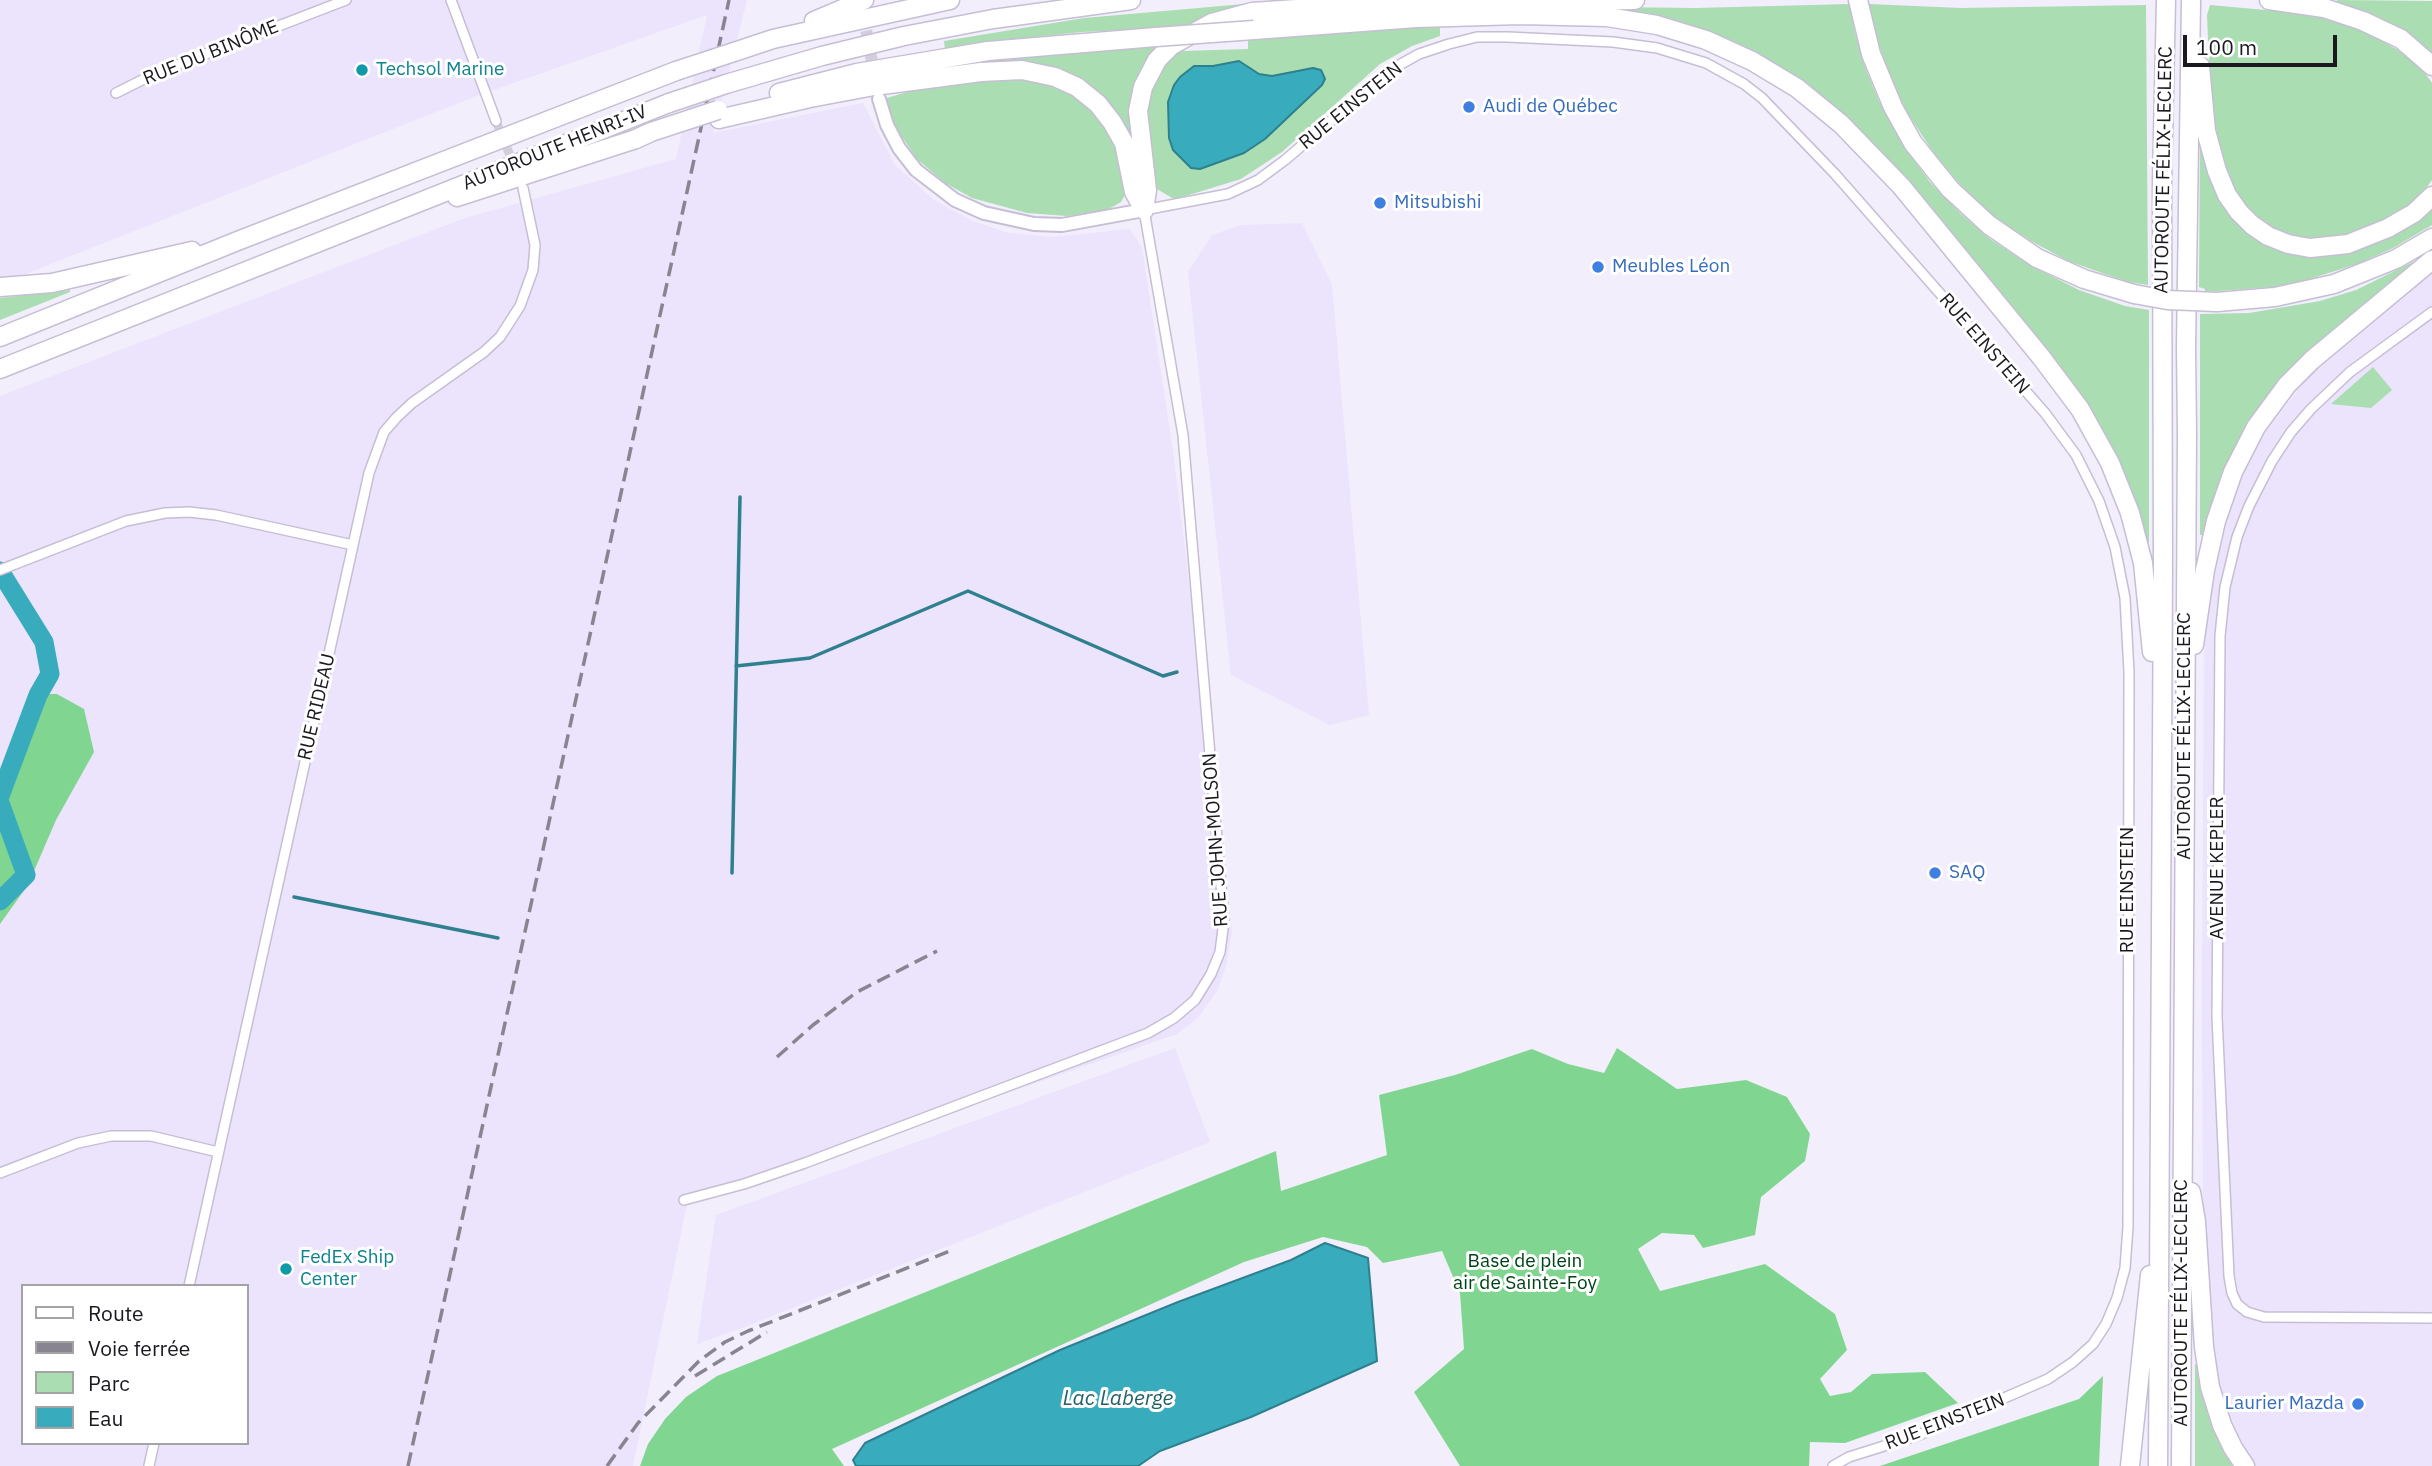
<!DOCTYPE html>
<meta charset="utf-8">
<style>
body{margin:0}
#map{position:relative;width:2432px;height:1466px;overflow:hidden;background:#f3eefc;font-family:"IBM Plex Sans",sans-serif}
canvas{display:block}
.legend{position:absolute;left:21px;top:1284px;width:228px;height:161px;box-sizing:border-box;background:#fff;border:2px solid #a4a3a6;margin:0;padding:9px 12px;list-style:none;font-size:21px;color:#1b1820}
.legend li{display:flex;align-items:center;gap:14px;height:35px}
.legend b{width:35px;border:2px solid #a4a3a6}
.scale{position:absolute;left:2183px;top:35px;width:154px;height:32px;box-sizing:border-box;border:4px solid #1b1820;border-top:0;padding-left:9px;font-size:21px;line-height:24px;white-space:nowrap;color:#1b1820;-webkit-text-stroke:5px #fff;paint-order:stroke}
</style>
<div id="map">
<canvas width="2432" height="1466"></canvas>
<ul class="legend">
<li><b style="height:9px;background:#fff"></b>Route</li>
<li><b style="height:9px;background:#898590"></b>Voie ferrée</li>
<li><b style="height:19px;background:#aaddb1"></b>Parc</li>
<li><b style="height:19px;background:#38acbd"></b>Eau</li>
</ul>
<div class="scale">100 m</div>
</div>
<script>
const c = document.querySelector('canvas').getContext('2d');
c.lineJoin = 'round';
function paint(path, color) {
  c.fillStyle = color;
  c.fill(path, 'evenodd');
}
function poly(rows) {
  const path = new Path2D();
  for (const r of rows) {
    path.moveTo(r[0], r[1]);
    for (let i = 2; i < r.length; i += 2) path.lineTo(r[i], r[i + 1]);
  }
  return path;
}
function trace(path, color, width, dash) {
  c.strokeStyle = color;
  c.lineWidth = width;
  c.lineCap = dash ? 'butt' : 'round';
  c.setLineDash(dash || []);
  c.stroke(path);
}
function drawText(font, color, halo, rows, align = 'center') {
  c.font = font + ' "IBM Plex Sans",sans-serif';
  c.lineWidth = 6;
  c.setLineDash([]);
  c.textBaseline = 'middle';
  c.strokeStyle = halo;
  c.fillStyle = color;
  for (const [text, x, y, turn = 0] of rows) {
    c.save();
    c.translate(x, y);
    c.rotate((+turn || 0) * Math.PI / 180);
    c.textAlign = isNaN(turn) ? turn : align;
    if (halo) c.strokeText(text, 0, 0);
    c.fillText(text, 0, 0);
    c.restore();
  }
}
const built = poly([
 [0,0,747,0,713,133,863,103,895,165,934,200,973,221,1008,233,1053,237,1130,229,1142,248,1172,444,1232,931,1226,966,1217,991,1198,1018,1177,1034,687,1204,633,1466,0,1466,0,396,465,218,676,159,707,15,474,97,0,284],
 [23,1286,247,1286,247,1443,23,1443],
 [1302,223,1332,285,1369,715,1330,725,1231,675,1188,272,1212,235,1241,225],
 [2432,269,2432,1466,2255,1466,2236,1437,2226,1412,2217,1380,2212,1348,2203,1223,2202,988,2204,654,2210,590,2222,527,2238,481,2261,438,2308,377],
 [1175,1048,1210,1142,742,1328,697,1344,716,1215]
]);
const green = poly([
 [2337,0,2432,1,2432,56,2336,5],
 [1244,4,1245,9,1190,27,1082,32,997,41,945,49,944,41,1084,18],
 [1850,4,1855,33,1865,67,1879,101,1901,142,1930,182,1961,214,1990,239,2028,264,2079,290,2125,306,2149,310,2149,542,2145,542,2128,484,2092,412,1890,165,1823,96,1772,62,1721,38,1609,10,1608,7,1696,8],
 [1869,4,1961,8,2146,5,2148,285,2128,282,2068,261,2031,241,1995,217,1964,189,1935,155,1908,114,1892,81,1879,45],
 [2210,5,2288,12,2326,19,2368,33,2396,49,2422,69,2432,83,2432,180,2427,187,2411,204,2389,219,2343,236,2305,239,2283,233,2264,223,2248,209,2236,192,2219,148,2210,88,2207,15],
 [1440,26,1440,36,1412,46,1380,64,1282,152,1241,179,1179,198,1172,198,1157,189,1153,181,1146,107,1151,88,1160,70,1173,54,1182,51,1248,49,1248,37],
 [1164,45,1133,130,1126,134,1088,85,1067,72,1041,64,1023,62,962,65,961,62,1082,50],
 [1013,76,1060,84,1091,106,1114,136,1126,193,1121,202,1107,210,1067,216,1027,213,972,198,945,183,917,159,894,125,887,105,887,98,930,85],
 [2200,133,2218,190,2298,253,2432,205,2432,225,2393,248,2357,264,2310,279,2274,287,2205,292,2205,289,2199,287],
 [2419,259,2422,263,2304,356,2206,535,2200,535,2200,314,2249,313,2320,301,2356,290],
 [70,290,70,292,0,320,0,298],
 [2373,367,2392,390,2371,408,2331,404],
 [2195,1364,2201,1364,2235,1466,2195,1466]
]);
const forest = poly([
 [33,694,57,694,84,709,94,752,56,820,28,885,0,924,0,773],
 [1617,1048,1677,1089,1746,1080,1787,1097,1810,1134,1805,1161,1761,1197,1755,1235,1703,1248,1694,1235,1662,1233,1638,1249,1660,1291,1765,1264,1835,1314,1847,1350,1820,1379,1830,1396,1851,1392,1872,1374,1925,1372,1958,1403,1845,1443,1810,1442,1809,1466,1460,1466,1414,1392,1464,1349,1460,1293,1442,1251,1383,1263,1367,1247,1323,1237,1244,1262,832,1449,844,1466,640,1466,648,1444,665,1419,686,1397,717,1376,1276,1151,1281,1191,1387,1155,1379,1095,1455,1075,1532,1049,1568,1064,1604,1073],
 [2103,1376,2099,1466,1880,1466,2079,1399]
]);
const water = poly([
 [1239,61,1259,74,1272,76,1313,68,1321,70,1325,79,1322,85,1265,139,1244,153,1200,169,1191,168,1173,150,1169,138,1168,102,1174,85,1180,77,1194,66,1213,66,1239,61],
 [1325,1243,1368,1258,1377,1361,1251,1417,1160,1451,1138,1466,856,1466,853,1460,865,1443,1060,1350,1178,1302,1291,1260,1325,1243]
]);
const stream = poly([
 [736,666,810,658,968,591,1163,676,1177,672],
 [732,873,740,497],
 [294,897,498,938]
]);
const river = poly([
 [0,571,44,642,50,674,38,695,0,796],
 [0,803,26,875,0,901]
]);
const minorTunnel = poly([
 [496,121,514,165]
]);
const tertiaryTunnel = poly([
 [863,13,875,78]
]);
const minor = poly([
 [451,0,496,121],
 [116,93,154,74,346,0],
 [2432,312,2350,372,2311,409,2291,432,2272,461,2249,506,2237,537,2225,587,2220,636,2217,1017,2229,1276,2232,1293,2237,1304,2247,1312,2264,1317,2432,1318],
 [0,570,126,521,165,513,189,512,216,515,353,545],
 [0,1173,78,1143,111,1136,151,1136,218,1152],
 [684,1200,744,1184,805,1163,1148,1033,1174,1018,1195,1000,1211,974,1220,952,1224,921,1183,435,1144,210,1228,194,1258,180,1285,160,1392,69,1419,54,1449,44,1477,37,1508,37,1613,42,1657,48,1706,63,1744,84,1762,98,1835,174,2045,413,2076,455,2099,501,2115,547,2125,598,2129,672,2128,1227,2125,1268,2117,1298,2106,1324,2093,1344,2073,1362,2048,1379,1919,1435,1849,1457,1833,1466],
 [189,1286,369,473,384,432,397,417,412,403,484,352,500,337,520,306,533,270,535,245,523,188],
 [149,1466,154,1443]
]);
const tertiary = poly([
 [879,99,887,125,899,148,916,170,955,200,984,213,1034,224,1062,225,1144,210]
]);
const motorway = poly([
 [1858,0,1871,54,1893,107,1913,143,1950,189,1989,225,2037,258,2084,279,2134,294],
 [2269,0,2324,8,2363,21,2401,39,2432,66],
 [814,21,864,0],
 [1254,30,1416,18,1520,15,1607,17,1657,25,1706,40,1752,61,1797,88,1841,124,1901,186,2041,357,2080,409,2110,463,2130,513,2143,563,2152,652],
 [734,52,773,39,950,0],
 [2200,66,2206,131,2217,171,2227,195,2239,212,2252,225,2268,236,2288,244,2310,248,2348,244,2388,228,2414,213,2432,196],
 [726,84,822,56,904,36,993,19,1131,0],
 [779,93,857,73,988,51,1156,37],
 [719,119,810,98,874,86,981,72,1022,70,1055,77,1077,87,1098,104,1112,122,1124,143,1134,192,1144,210],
 [457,197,636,139],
 [1144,210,1147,190,1138,111,1143,87,1157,60,1172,45,1212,23,1252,12,1386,3,1635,0],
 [0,287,52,283,192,251],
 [2217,302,2275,297,2334,284,2396,259,2432,238],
 [0,337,240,240,676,71],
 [0,369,669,103],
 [2194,645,2205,570,2216,521,2233,472,2256,427,2287,385,2312,360,2432,260],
 [2191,1192,2196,1222,2204,1347,2210,1387,2222,1425,2233,1448,2245,1466],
 [2130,1466,2150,1275],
 [2158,1466,2163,569,2162,182,2166,0],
 [2181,1466,2187,434,2186,348,2191,0]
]);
const rail = poly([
 [777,1057,813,1025,857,992,937,951],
 [695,1376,767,1332],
 [408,1466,729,0],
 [607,1466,638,1423,699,1361,725,1342,748,1331,950,1251]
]);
const motorwayBridge = poly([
 [1156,37,1254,30],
 [676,71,734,52],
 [669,103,726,84],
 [636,139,651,132,718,110],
 [2134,294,2167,300,2217,302]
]);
const markers = [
 [362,70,7,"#0f9aa8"],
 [1469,107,7,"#3f7fe0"],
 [1380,203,7,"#3f7fe0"],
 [1598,267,7,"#3f7fe0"],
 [1935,873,7,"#3f7fe0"],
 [286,1269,7,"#0f9aa8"],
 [2358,1404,7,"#3f7fe0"]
];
const streetNames = [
 ["RUE DU BINÔME",211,53,-22],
 ["RUE EINSTEIN",1351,106,-39],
 ["AUTOROUTE HENRI-IV",555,148,-22],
 ["AUTOROUTE FÉLIX-LECLERC",2164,170,-89],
 ["RUE EINSTEIN",1984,344,49],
 ["RUE RIDEAU",317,707,-77],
 ["AUTOROUTE FÉLIX-LECLERC",2185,736,-90],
 ["RUE JOHN-MOLSON",1216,840,-94],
 ["AVENUE KEPLER",2218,868,-90],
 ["RUE EINSTEIN",2128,890,-90],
 ["AUTOROUTE FÉLIX-LECLERC",2182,1303,-90],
 ["RUE EINSTEIN",1945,1422,-21]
];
const cultureNames = [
 ["Techsol Marine",376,70],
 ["FedEx Ship",300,1258],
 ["Center",300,1280]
];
const shopNames = [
 ["Audi de Québec",1483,107],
 ["Mitsubishi",1394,203],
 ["Meubles Léon",1612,267],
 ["SAQ",1949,873],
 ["Laurier Mazda",2344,1404,"right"]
];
const parkNames = [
 ["Base de plein",1525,1262],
 ["air de Sainte-Foy",1525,1284]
];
const waterNames = [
 ["Lac Laberge",1118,1399]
];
paint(built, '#ece3fc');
paint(green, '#aaddb1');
paint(forest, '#80d690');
paint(water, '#38acbd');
trace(water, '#2f808e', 2);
trace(stream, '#2f808e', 3.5);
trace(river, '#38acbd', 19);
trace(minorTunnel, '#d3cedb', 9, [9, 4.5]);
trace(tertiaryTunnel, '#d3cedb', 12, [12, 6]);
trace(minor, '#c6bed4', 12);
trace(tertiary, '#c6bed4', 16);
trace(motorway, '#c6bed4', 21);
trace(minor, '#fff', 9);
trace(tertiary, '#fff', 12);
trace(motorway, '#fff', 18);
trace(rail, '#898590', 3.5, [14, 7]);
trace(motorwayBridge, '#c6bed4', 21, []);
trace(motorwayBridge, '#fff', 18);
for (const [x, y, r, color] of markers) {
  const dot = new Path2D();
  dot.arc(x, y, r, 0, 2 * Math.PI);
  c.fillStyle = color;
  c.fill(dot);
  trace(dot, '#fff', 2.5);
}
drawText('19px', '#1b1820', '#fff', streetNames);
drawText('19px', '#0d838f', '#fff', cultureNames, 'left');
drawText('19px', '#366cbe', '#fff', shopNames, 'left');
drawText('19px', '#004317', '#fff', parkNames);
drawText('italic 21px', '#226069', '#fff', waterNames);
</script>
